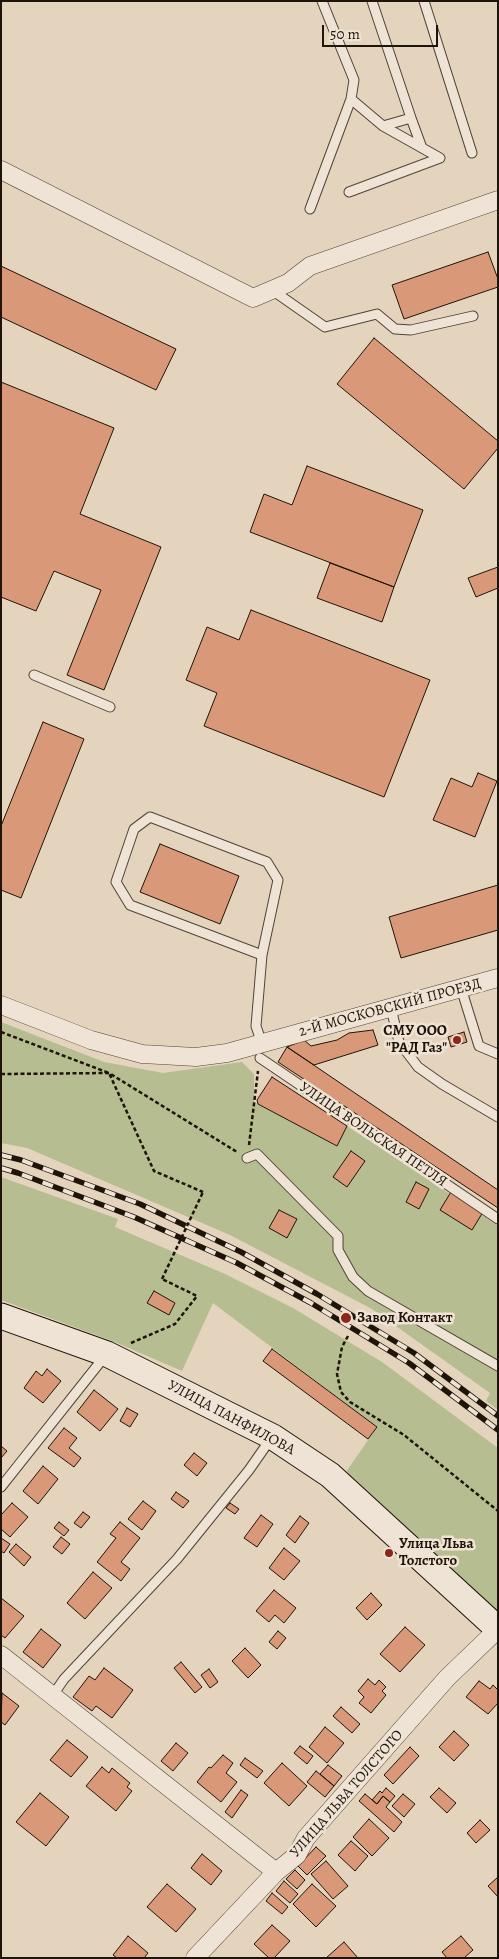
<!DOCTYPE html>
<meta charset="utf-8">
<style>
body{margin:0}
#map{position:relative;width:499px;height:1959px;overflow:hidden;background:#e5d4bd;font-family:Alegreya,serif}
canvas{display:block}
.frame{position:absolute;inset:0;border:2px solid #1f1409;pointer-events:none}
.scale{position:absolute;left:322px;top:25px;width:116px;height:22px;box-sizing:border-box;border:2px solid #1f1409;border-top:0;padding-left:6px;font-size:15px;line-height:18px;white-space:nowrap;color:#1f1409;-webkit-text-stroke:4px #eee3d4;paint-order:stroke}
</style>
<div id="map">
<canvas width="499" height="1959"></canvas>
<div class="frame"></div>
<div class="scale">50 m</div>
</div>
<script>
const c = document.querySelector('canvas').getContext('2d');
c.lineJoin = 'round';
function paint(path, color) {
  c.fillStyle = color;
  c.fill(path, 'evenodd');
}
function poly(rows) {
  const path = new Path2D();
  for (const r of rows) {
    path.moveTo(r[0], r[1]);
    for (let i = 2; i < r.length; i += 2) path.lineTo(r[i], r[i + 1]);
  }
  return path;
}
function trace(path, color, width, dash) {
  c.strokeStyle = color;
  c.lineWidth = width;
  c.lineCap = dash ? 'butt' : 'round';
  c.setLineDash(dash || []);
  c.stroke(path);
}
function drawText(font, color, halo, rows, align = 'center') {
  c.font = font + ' Alegreya,serif';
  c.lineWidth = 5;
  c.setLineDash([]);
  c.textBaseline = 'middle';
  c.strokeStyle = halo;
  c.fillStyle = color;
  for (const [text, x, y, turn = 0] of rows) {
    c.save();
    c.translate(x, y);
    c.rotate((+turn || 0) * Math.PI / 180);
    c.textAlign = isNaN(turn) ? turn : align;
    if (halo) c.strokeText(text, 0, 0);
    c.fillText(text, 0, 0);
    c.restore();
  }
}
const green = poly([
 [1,1022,104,1062,163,1073,242,1062,254,1074,254,1102,336,1146,347,1126,498,1226,498,1410,486,1401,490,1393,372,1309,230,1235,27,1148,1,1143],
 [1,1177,118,1219,115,1227,225,1274,293,1308,382,1362,498,1448,498,1613,346,1472,377,1427,213,1303,182,1371,115,1342,1,1300]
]);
const building = poly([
 [488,252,498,279,498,287,404,319,392,285,488,252],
 [1,266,176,349,156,390,1,317,1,266],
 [374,338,498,441,498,448,464,489,337,384,374,338],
 [1,382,114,428,80,514,161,547,104,690,67,675,101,590,54,571,36,611,1,597,1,382],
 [307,466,423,510,394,587,250,532,264,494,292,505,307,466],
 [330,563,394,587,382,622,317,598,330,563],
 [498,567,498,588,476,597,468,578,498,567],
 [251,610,430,680,384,797,204,726,217,693,186,680,207,627,239,640,251,610],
 [43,722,84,739,21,898,1,890,1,826,43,722],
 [478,773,497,781,475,837,433,820,451,778,472,787,478,773],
 [160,844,239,876,220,924,140,892,160,844],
 [498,885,498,930,401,958,389,917,498,885],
 [373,1030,378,1045,314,1065,287,1047,304,1040,311,1046,337,1040,349,1033,373,1030],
 [464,1032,467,1042,451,1047,448,1037,464,1032],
 [287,1047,498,1190,498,1208,278,1062,287,1047],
 [272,1077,347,1126,337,1146,258,1104,257,1100,272,1077],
 [351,1151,365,1161,347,1187,333,1177,351,1151],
 [416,1182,429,1189,419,1209,406,1202,416,1182],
 [451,1192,483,1212,472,1230,440,1210,451,1192],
 [279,1210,297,1219,287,1238,269,1228,279,1210],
 [154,1291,175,1303,169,1315,147,1303,154,1291],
 [272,1349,377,1427,368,1439,263,1361,272,1349],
 [47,1369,61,1381,43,1403,24,1388,36,1371,42,1376,47,1369],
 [94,1390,118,1409,100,1431,77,1412,94,1390],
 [127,1408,138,1414,130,1427,120,1421,127,1408],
 [64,1428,77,1438,69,1448,81,1458,74,1467,48,1448,64,1428],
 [1,1446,7,1451,1,1458,1,1446],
 [194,1453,207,1463,197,1476,184,1465,194,1453],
 [43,1466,58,1479,38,1504,23,1491,43,1466],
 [176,1492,189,1501,183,1508,171,1499,176,1492],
 [143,1501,156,1511,142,1530,128,1519,143,1501],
 [12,1503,28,1517,10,1537,1,1529,1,1515,12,1503],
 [230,1503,239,1509,235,1514,226,1508,230,1503],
 [83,1512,90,1517,81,1528,74,1523,83,1512],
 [261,1515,273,1524,257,1547,244,1538,261,1515],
 [300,1516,309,1523,295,1543,286,1535,300,1516],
 [59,1522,69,1530,64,1536,54,1528,59,1522],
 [120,1522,140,1538,121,1562,130,1569,121,1581,97,1562,116,1538,110,1534,120,1522],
 [61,1537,70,1544,62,1554,53,1547,61,1537],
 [1,1538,10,1544,4,1553,1,1551,1,1538],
 [16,1544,31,1557,24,1566,9,1552,16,1544],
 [284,1548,300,1561,284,1580,269,1568,284,1548],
 [93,1572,112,1588,85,1619,67,1603,93,1572],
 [274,1590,296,1608,284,1623,275,1615,269,1622,256,1611,274,1590],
 [371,1593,382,1605,367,1620,356,1608,371,1593],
 [1,1598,24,1616,5,1638,1,1635,1,1598],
 [405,1627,425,1645,400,1672,380,1654,405,1627],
 [41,1629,61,1645,43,1668,23,1652,41,1629],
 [278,1631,286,1638,277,1649,269,1642,278,1631],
 [245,1648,261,1665,248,1678,232,1661,245,1648],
 [181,1662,202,1687,195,1693,174,1668,181,1662],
 [104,1668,133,1690,112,1718,96,1706,92,1711,73,1697,89,1676,95,1680,104,1668],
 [209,1669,218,1682,210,1688,201,1675,209,1669],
 [368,1679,375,1685,379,1680,386,1687,382,1691,386,1695,371,1713,359,1703,364,1697,358,1691,368,1679],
 [479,1681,490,1689,493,1685,498,1690,498,1703,488,1714,466,1697,479,1681],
 [2,1693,19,1706,5,1725,1,1722,2,1693],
 [341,1707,360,1724,352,1733,333,1716,341,1707],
 [325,1727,344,1743,327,1763,309,1747,325,1727],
 [454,1731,469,1745,454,1761,439,1747,454,1731],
 [67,1740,88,1757,71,1777,50,1760,67,1740],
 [176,1743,188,1753,173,1771,161,1761,176,1743],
 [300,1746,313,1756,307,1764,294,1753,300,1746],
 [410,1747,419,1756,393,1784,384,1775,410,1747],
 [223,1755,233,1763,226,1773,237,1782,221,1802,197,1782,209,1767,211,1768,223,1755],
 [245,1758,263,1771,257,1778,240,1765,245,1758],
 [282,1763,307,1786,289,1806,264,1783,282,1763],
 [328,1765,342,1776,334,1786,320,1774,328,1765],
 [102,1767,109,1773,112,1768,130,1783,127,1787,132,1791,116,1811,86,1786,102,1767],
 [316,1771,334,1786,325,1797,307,1782,316,1771],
 [386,1788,395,1796,390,1802,383,1796,377,1804,372,1800,380,1791,382,1793,386,1788],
 [439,1788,456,1803,447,1813,430,1797,439,1788],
 [241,1790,248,1795,232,1818,225,1812,241,1790],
 [40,1793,69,1817,46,1846,16,1822,40,1793],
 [365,1794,377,1804,383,1796,390,1802,386,1807,402,1822,394,1832,359,1801,365,1794],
 [403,1794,415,1804,404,1817,392,1806,403,1794],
 [369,1819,389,1838,372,1856,353,1837,369,1819],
 [480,1820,490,1830,476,1843,467,1833,480,1820],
 [351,1841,368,1856,355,1871,338,1855,351,1841],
 [316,1847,326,1856,307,1875,298,1866,316,1847],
 [202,1854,222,1871,211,1885,191,1868,202,1854],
 [326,1861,348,1886,333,1899,311,1874,326,1861],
 [295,1870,305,1880,297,1889,286,1879,295,1870],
 [498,1877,498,1897,488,1886,498,1877],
 [284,1881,298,1894,290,1903,276,1891,284,1881],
 [167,1884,196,1909,176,1932,147,1907,167,1884],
 [312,1884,336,1906,316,1927,293,1904,312,1884],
 [272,1893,288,1907,282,1914,266,1901,272,1893],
 [272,1925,290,1941,274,1958,269,1958,254,1944,272,1925],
 [128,1936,148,1953,144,1958,117,1958,113,1955,128,1936],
 [461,1936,473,1950,464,1958,447,1958,442,1952,461,1936],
 [344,1942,358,1958,326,1958,344,1942]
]);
const path = poly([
 [1,1032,109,1073,154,1171,203,1192],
 [1,1074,109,1073,237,1152],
 [249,1145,258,1071],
 [348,1336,342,1347,337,1374,341,1392,350,1402,404,1435,498,1511],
 [131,1343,175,1324,197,1296,162,1279]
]);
const service = poly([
 [322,1,354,80,351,99],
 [372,1,411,118],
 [424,1,472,153],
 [383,126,411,118,422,148],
 [310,209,351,99,383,126,440,158,349,192],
 [272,290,325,327,377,314,395,329,411,330,473,316],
 [34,675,110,707],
 [461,988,479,1046,498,1054],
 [391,1008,399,1042,418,1067,442,1084,498,1117],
 [262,1044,256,1026,262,955,130,905,116,882,134,829,150,817,267,862,278,880,262,955],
 [260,1058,498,1219],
 [247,1158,257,1154,338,1236,338,1250,353,1277,368,1291,498,1366],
 [1,1487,105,1356],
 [53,1695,64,1679,177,1559,249,1470,272,1437]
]);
const minor = poly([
 [1,170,253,298,288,283,310,266,498,200],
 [1,1005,91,1040,142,1054,196,1057,227,1053,498,978],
 [1,1655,276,1872],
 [195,1958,276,1872,297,1855,306,1838,447,1678,498,1629]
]);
const secondary = poly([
 [1,1316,107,1354,273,1437,330,1475,498,1629]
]);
const rail = poly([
 [1,1155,21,1160,140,1204,241,1252,317,1294,414,1353,498,1416],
 [1,1168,18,1173,134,1217,237,1263,311,1303,409,1363,498,1430]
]);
const pathBridge = poly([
 [162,1279,203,1192]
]);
const markers = [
 [457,1040,5,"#8f2418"],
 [346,1318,6,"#8f2418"],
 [389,1553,5,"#8f2418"]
];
const streetNames = [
 ["2-Й МОСКОВСКИЙ ПРОЕЗД",390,1008,-15],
 ["УЛИЦА ВОЛЬСКАЯ ПЕТЛЯ",373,1135,34],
 ["УЛИЦА ПАНФИЛОВА",231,1418,28],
 ["УЛИЦА ЛЬВА ТОЛСТОГО",347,1794,-49]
];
const poiNames = [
 ["СМУ ООО",447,1031,"right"],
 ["\"РАД Газ\"",447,1048,"right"],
 ["Завод Контакт",357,1318],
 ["Улица Льва",399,1544],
 ["Толстого",399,1561]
];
paint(green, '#b5bd91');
paint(building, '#d99877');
trace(building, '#1f1409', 1);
trace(service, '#504436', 11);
trace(minor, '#504436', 19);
trace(secondary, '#1f1409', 27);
trace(path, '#1f1409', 2.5, [4, 2.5]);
trace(service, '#eee3d4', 9);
trace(minor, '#eee3d4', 18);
trace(secondary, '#eee3d4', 25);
trace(rail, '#1f1409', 5.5);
trace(rail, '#eee3d4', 4, [11]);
trace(pathBridge, '#1f1409', 2.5, [4, 2.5]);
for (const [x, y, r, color] of markers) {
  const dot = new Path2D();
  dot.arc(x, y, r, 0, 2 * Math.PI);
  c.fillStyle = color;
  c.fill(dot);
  trace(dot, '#eee3d4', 2);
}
drawText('15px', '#1f1409', '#eee3d4', streetNames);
drawText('bold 15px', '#1f1409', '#eee3d4', poiNames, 'left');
</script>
